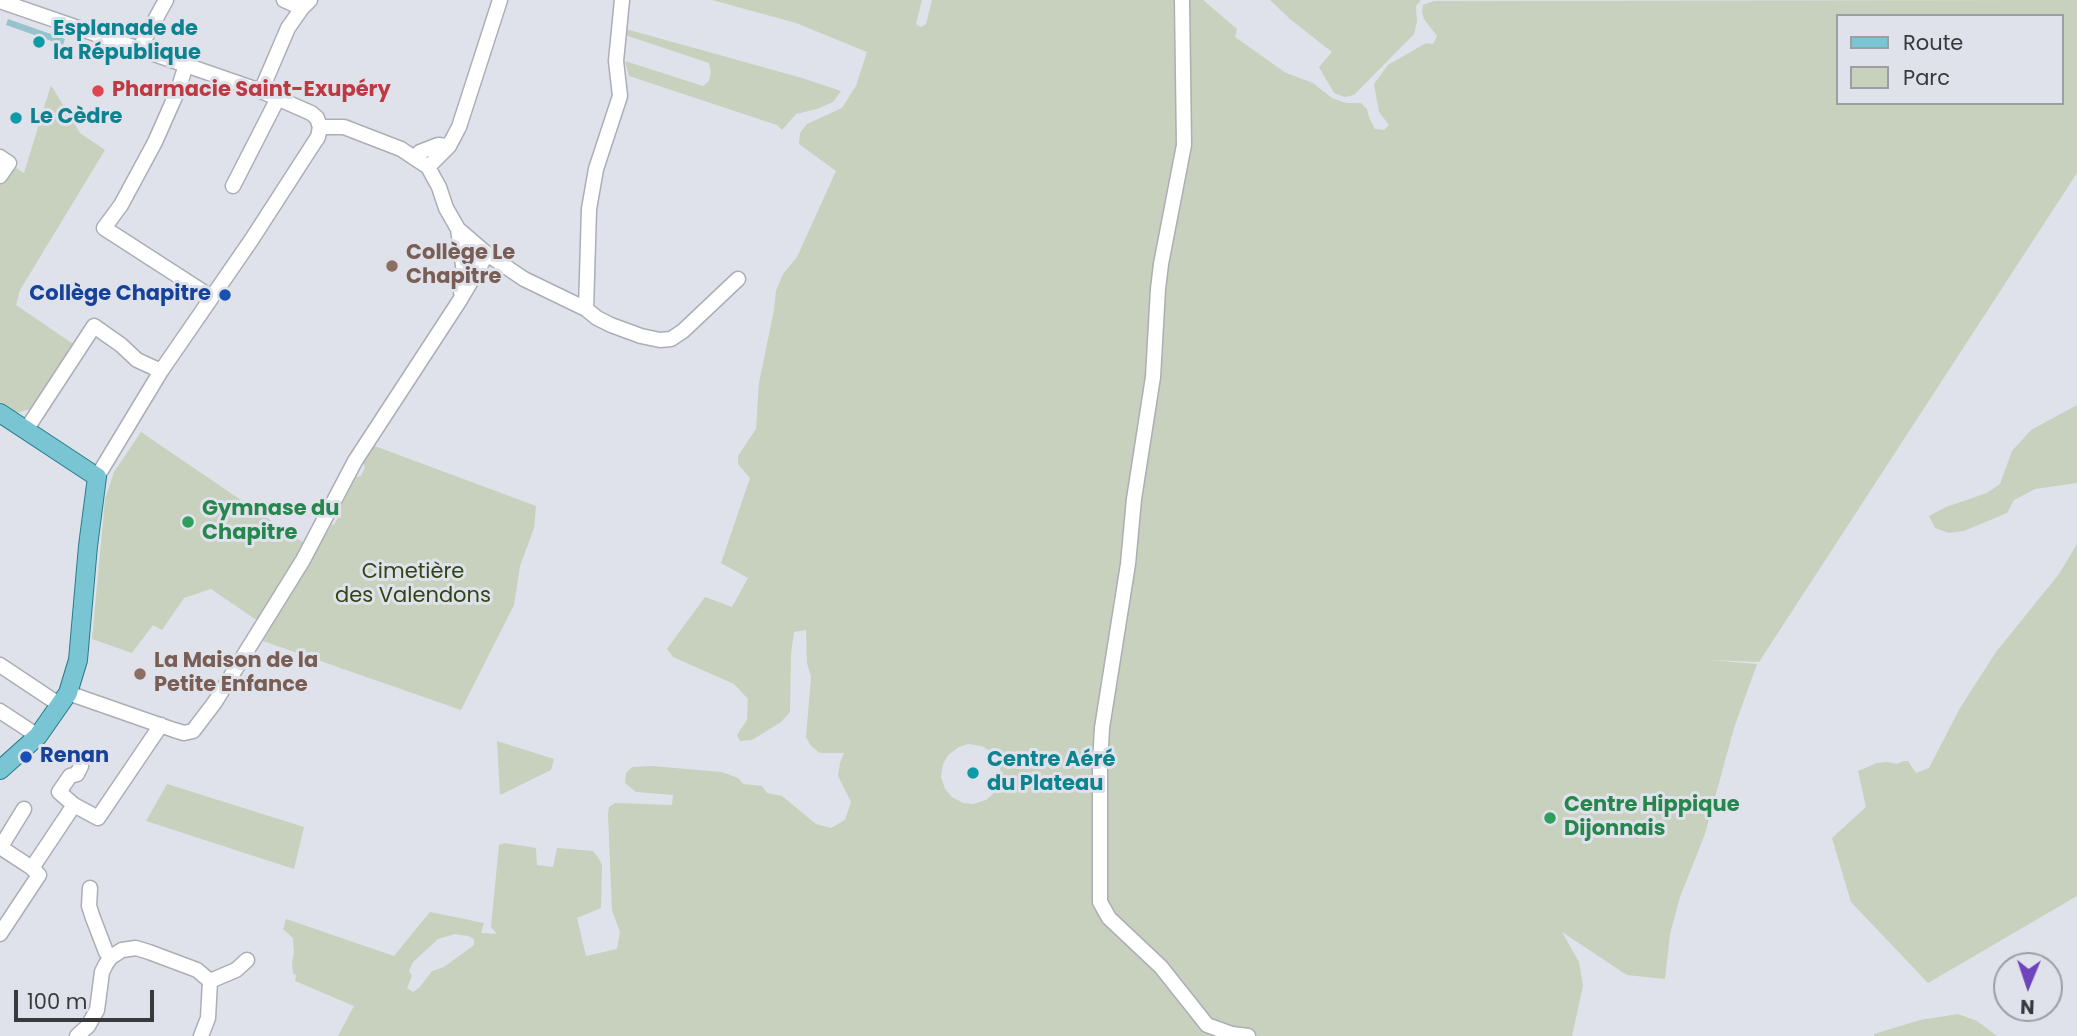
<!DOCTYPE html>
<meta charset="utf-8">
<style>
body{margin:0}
#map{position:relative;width:2077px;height:1036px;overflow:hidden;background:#dfe2ea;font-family:Poppins,sans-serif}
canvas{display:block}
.legend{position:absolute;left:1836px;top:14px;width:228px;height:91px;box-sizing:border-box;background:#dfe2ea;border:2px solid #9c9ea4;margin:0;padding:9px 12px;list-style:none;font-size:21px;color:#37393c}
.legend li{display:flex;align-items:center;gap:14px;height:35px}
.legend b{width:35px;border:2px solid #9c9ea4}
.north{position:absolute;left:1993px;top:952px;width:70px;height:70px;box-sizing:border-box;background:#dfe2ea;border:2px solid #9c9ea4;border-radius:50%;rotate:182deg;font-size:19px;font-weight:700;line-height:28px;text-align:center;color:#37393c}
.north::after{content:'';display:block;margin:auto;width:24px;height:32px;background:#6e43bb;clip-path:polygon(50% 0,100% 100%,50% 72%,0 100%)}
.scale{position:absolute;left:14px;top:990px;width:140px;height:32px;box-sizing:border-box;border:4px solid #37393c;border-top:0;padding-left:9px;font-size:21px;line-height:24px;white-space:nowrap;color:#37393c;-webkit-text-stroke:5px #dfe2ea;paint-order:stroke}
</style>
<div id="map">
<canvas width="2077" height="1036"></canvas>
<ul class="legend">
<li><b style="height:9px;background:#79c5d3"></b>Route</li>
<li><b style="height:19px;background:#c7d1bd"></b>Parc</li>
</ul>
<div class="north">N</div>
<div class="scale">100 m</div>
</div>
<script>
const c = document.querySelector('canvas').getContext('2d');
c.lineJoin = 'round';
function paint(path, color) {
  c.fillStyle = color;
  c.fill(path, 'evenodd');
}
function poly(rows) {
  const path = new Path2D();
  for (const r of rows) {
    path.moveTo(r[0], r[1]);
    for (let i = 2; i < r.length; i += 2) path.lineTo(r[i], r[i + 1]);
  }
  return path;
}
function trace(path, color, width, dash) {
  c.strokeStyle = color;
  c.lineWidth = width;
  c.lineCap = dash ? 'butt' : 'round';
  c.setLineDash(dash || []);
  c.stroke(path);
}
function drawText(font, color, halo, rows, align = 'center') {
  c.font = font + ' Poppins,sans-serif';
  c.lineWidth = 6;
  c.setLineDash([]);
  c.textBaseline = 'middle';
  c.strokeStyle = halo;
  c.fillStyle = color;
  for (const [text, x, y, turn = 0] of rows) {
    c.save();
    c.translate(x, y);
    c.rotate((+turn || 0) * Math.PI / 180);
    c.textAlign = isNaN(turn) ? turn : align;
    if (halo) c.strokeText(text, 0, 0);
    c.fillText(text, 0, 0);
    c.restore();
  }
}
const green = poly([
 [712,0,922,0,916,24,921,27,926,24,932,0,1203,0,1237,29,1235,37,1286,73,1313,83,1332,98,1346,103,1361,103,1367,109,1369,117,1375,129,1384,130,1389,125,1379,112,1374,84,1388,65,1426,43,1433,44,1437,36,1424,19,1422,12,1423,5,1434,1,2077,0,2077,173,1759,662,1710,660,1757,664,1734,728,1705,834,1680,897,1670,934,1665,979,1627,975,1562,932,1579,962,1583,986,1572,1036,338,1036,354,1006,295,981,296,975,293,974,292,962,294,953,293,938,283,929,286,919,394,956,430,912,484,923,481,933,497,934,491,927,499,845,505,843,536,848,537,865,553,867,557,848,593,851,598,857,602,865,601,908,577,918,586,956,617,949,620,932,612,910,608,814,609,807,615,803,672,805,673,795,636,792,625,783,626,773,632,767,652,766,722,772,738,778,743,784,762,786,767,793,782,796,816,824,831,828,845,820,851,802,838,776,840,763,844,753,820,753,811,746,806,737,811,677,807,663,806,630,794,632,791,654,790,712,781,722,752,740,740,741,737,735,747,720,748,699,734,684,673,657,667,649,705,597,732,607,748,578,721,563,750,478,738,464,738,456,756,429,759,383,774,310,776,291,783,274,797,257,836,171,799,144,800,133,807,124,842,108,856,86,867,52,796,23],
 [1837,16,2061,16,2061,103,1837,103],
 [968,744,982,746,990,751,998,762,1001,772,999,785,994,793,986,800,973,804,963,803,952,797,945,789,941,777,943,764,948,755,959,747],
 [455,934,468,936,474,939,474,945,444,967,432,971,419,988,413,992,407,988,412,976,409,971,413,962,438,939],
 [1270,0,1421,0,1416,6,1417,22,1414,34,1354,95,1345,97,1334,93,1319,67,1332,52,1290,19],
 [626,29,802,78,841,91,833,102,817,109,796,114,782,130,777,125,629,76,625,61,703,86,709,81,711,72,709,63,625,35],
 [51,85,80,133,105,150,20,290,16,305,76,346,36,408,15,413,0,402,0,181,11,165,24,173],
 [2077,405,2077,483,2035,489,2014,500,2007,513,1964,531,1949,533,1935,528,1929,516,1946,507,1987,493,2000,484,2012,451,2031,430],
 [141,432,307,545,258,621,211,589,184,598,162,630,153,625,132,653,92,639,105,499,114,472],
 [372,445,536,506,534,528,520,566,514,605,461,710,263,641,332,524,334,525,340,513,338,512,356,477,361,476,365,467,363,463],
 [2077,544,2077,896,1928,983,1851,902,1832,838,1866,807,1858,771,1877,763,1887,762,1897,764,1904,761,1908,761,1916,773,1929,768,1960,708,1996,652,2059,574],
 [497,741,554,759,551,770,500,795],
 [167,784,304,827,294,869,146,821],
 [1958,1014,1977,1021,1997,1036,1874,1036,1874,1034,1920,1020]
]);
const water = poly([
 [8,19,65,39,63,45,6,25]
]);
const minor = poly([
 [284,0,302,8],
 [1182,0,1184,145,1161,264,1158,289,1153,377,1134,499,1128,564,1102,728,1100,764,1100,902,1109,918,1161,967,1207,1025,1232,1034,1248,1036],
 [0,1,261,91,311,113,317,118,320,127],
 [139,49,166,0],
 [186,65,178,90,155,142,121,205,104,228,211,297],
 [261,91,288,28,302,8,310,0],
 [320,127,344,127,401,149,428,167,439,187,446,208,458,229,464,273,461,292],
 [0,157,9,163,0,176],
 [414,158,420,152,438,145,449,146],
 [428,167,449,146,459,127,500,0],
 [233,186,278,98],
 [458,229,487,254,524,279,586,309,597,318,611,325,641,336,660,340,671,339,683,331,738,279],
 [586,309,589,209,596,169,620,96,616,61,622,0],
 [26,430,94,326,121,345,137,360,161,371],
 [97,477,161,371,252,239,312,146,318,137,320,127],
 [0,665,60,705],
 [68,693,174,730,184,733,193,731,215,702,303,560,355,461,460,300,487,254],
 [0,711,38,736],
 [81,766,77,774,70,776,59,792,74,805,98,818,161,725],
 [0,847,32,868,74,805],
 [0,848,24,809],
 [90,888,89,906,93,918,106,952,111,957],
 [0,934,39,875,32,868],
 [210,981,236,970,247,960],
 [77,1036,88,1026,97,1010,102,972,106,964,111,957,122,950,136,948,149,952,197,970,210,981],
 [201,1036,208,1018,210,981]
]);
const major = poly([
 [0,413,97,477,88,546,78,660,68,693,38,736,0,770]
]);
const markers = [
 [39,42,7,"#0f9aa8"],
 [98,91,7,"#e0444e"],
 [16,118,7,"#0f9aa8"],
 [392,266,7,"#8d6e63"],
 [225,295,7,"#1a4fb4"],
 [188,522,7,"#2e9e5b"],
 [140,674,7,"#8d6e63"],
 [26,757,7,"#1a4fb4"],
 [973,773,7,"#0f9aa8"],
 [1550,818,7,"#2e9e5b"]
];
const cultureNames = [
 ["Esplanade de",53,30],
 ["la République",53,54],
 ["Le Cèdre",30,118],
 ["Centre Aéré",987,761],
 ["du Plateau",987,785]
];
const healthNames = [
 ["Pharmacie Saint-Exupéry",112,91]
];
const educationNames = [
 ["Collège Le",406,254],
 ["Chapitre",406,278],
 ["La Maison de la",154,662],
 ["Petite Enfance",154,686]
];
const transitNames = [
 ["Collège Chapitre",211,295],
 ["Renan",40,757,"left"]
];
const leisureNames = [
 ["Gymnase du",202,510],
 ["Chapitre",202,534],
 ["Centre Hippique",1564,806],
 ["Dijonnais",1564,830]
];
const parkNames = [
 ["Cimetière",413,573],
 ["des Valendons",413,597]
];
paint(green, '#c7d1bd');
paint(water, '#98c2cd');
trace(minor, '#acaeb6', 17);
trace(major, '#277b8b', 20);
trace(minor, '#fff', 14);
trace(major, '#79c5d3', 18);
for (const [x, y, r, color] of markers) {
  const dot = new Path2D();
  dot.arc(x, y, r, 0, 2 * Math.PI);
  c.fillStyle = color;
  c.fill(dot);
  trace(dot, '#dfe2ea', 2.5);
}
drawText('bold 21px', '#0d838f', '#dfe2ea', cultureNames, 'left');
drawText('bold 21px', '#be3a42', '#dfe2ea', healthNames, 'left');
drawText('bold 21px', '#785e54', '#dfe2ea', educationNames, 'left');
drawText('bold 21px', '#164399', '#dfe2ea', transitNames, 'right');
drawText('bold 21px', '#27864d', '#dfe2ea', leisureNames, 'left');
drawText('21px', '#304515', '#dfe2ea', parkNames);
</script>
